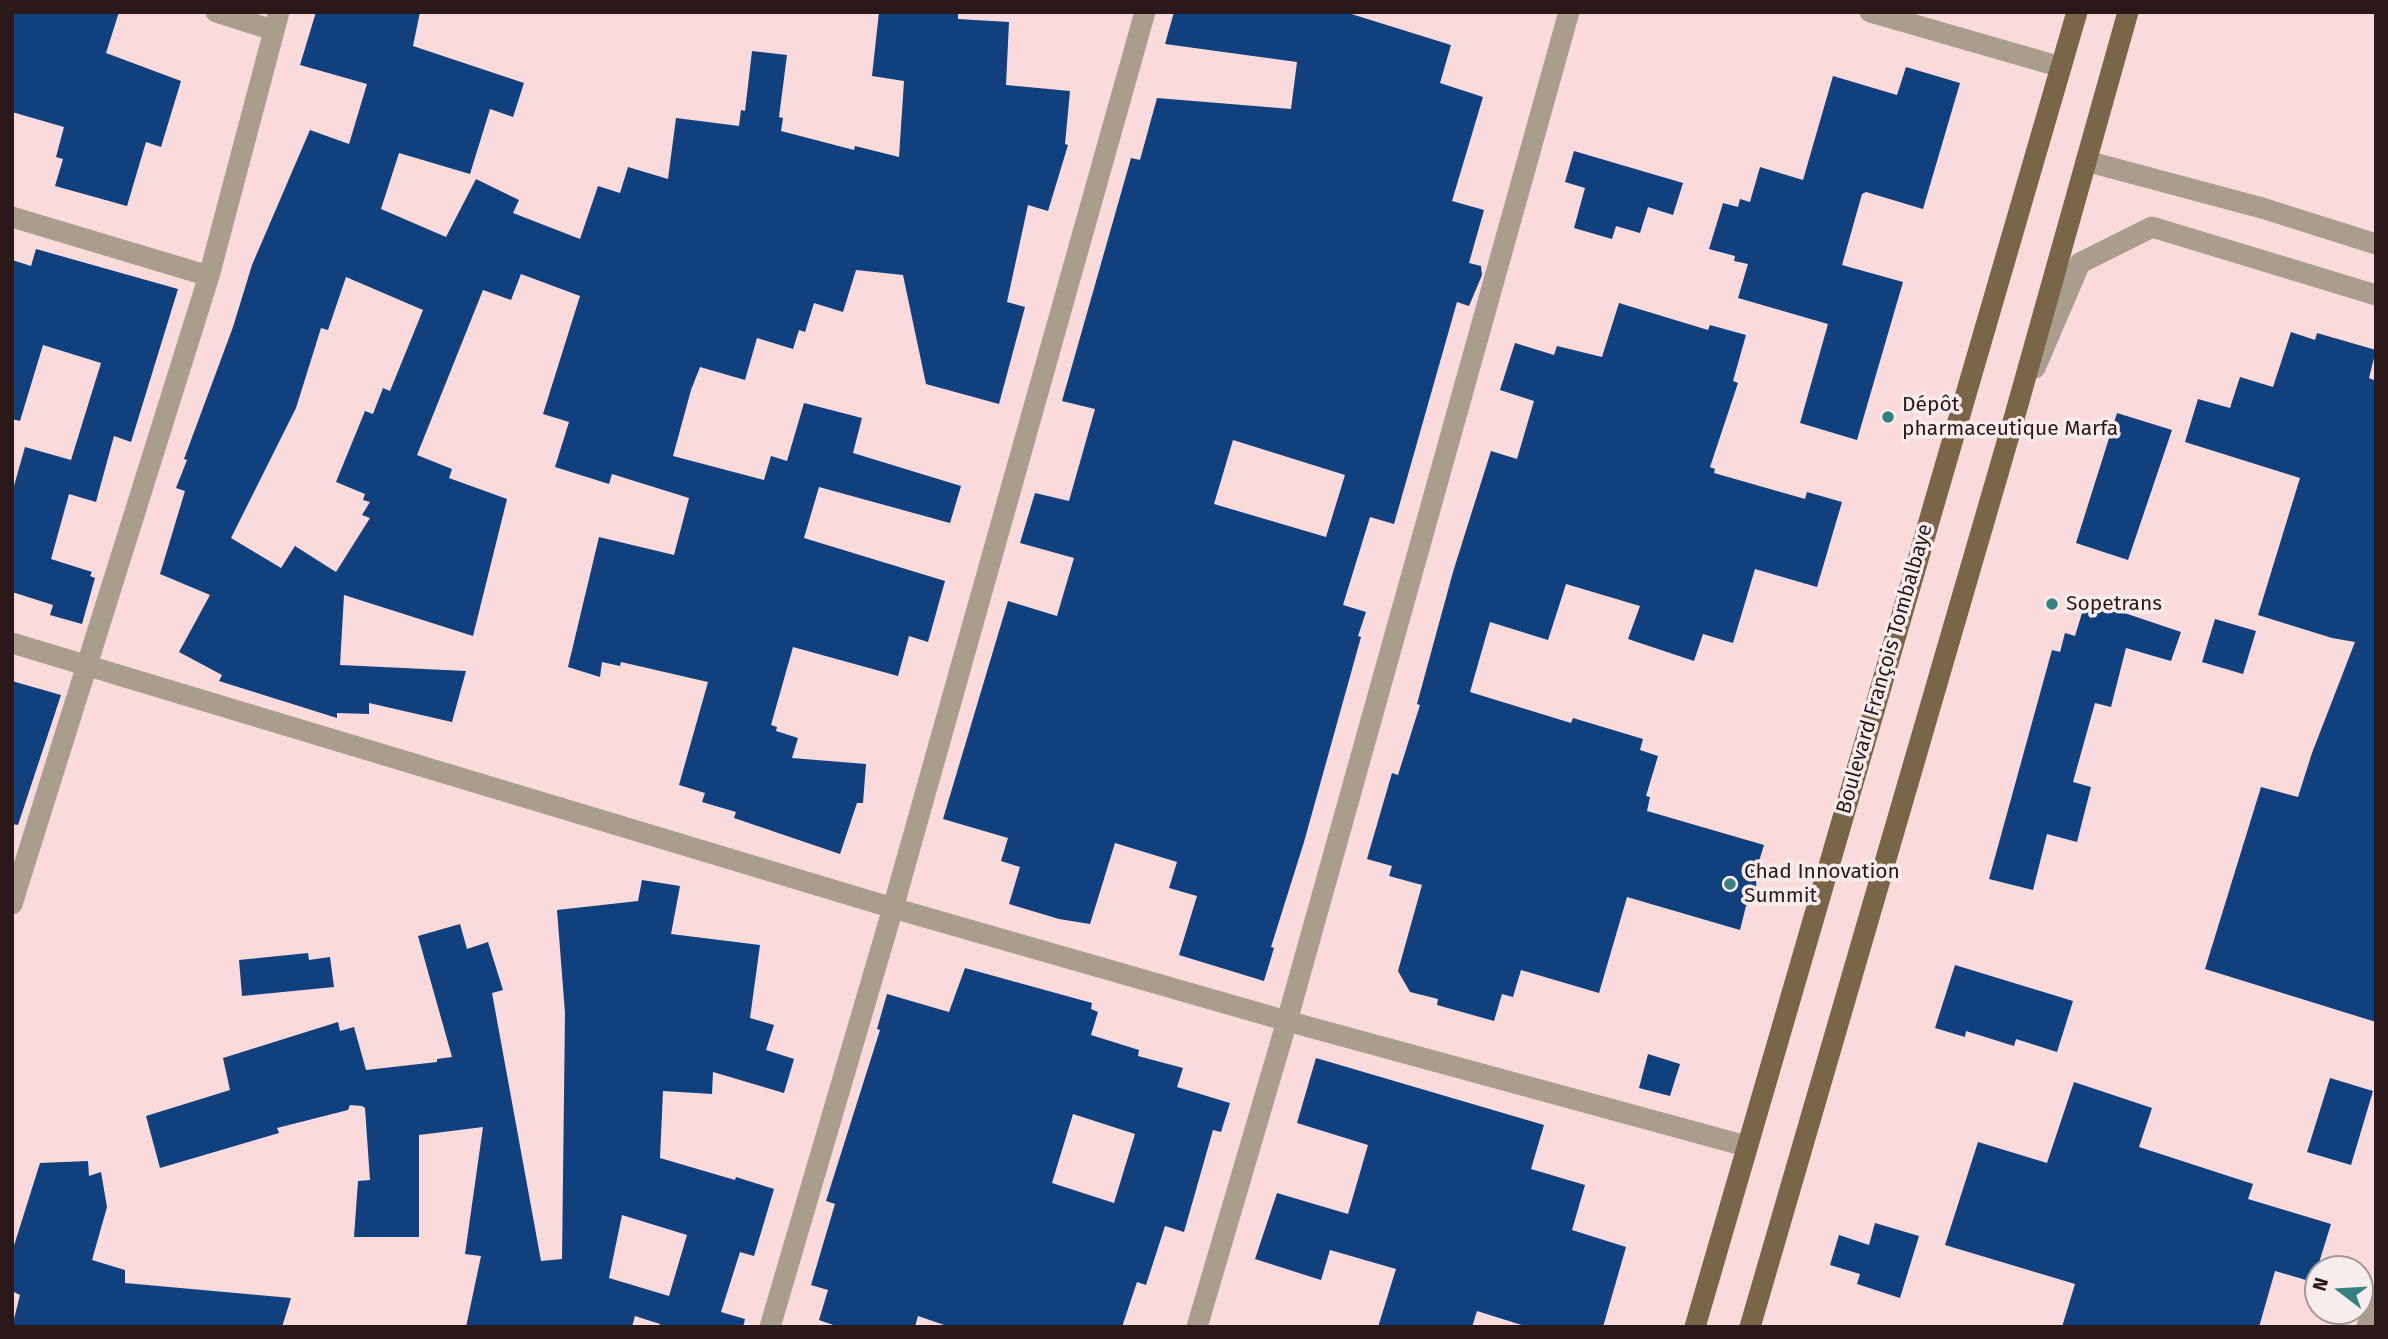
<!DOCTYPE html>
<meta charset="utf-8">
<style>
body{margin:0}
#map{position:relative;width:2388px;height:1339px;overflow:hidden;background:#fadada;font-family:"Fira Sans",sans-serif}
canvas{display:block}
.frame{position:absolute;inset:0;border:14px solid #2b1819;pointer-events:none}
.north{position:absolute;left:2304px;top:1255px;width:70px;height:70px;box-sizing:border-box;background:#f8eded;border:2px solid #a69898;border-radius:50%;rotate:287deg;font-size:19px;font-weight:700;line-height:28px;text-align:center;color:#2b1819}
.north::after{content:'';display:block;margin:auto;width:24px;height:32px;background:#378081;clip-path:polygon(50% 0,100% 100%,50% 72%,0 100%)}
</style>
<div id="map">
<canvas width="2388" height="1339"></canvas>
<div class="frame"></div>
<div class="north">N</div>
</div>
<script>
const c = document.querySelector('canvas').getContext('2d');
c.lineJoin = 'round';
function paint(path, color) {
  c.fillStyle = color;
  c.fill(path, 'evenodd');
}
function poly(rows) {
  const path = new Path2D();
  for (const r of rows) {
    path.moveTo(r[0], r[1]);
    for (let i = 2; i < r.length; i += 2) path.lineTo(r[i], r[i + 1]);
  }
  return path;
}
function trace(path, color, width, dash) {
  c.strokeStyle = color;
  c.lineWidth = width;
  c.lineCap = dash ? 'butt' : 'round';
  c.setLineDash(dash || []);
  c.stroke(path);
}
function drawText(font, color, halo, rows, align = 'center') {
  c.font = font + ' "Fira Sans",sans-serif';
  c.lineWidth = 7;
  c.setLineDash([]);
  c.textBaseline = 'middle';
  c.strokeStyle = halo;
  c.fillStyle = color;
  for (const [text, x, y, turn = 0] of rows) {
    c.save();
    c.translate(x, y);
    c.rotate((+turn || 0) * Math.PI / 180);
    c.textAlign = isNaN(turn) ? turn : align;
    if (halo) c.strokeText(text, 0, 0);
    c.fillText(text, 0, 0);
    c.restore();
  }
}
const building = poly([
 [12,12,119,12,106,53,181,81,161,147,146,142,127,206,55,186,63,159,56,157,64,127,12,112],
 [316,12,420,12,413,46,524,83,513,117,490,109,470,174,399,153,381,209,446,237,476,179,519,200,513,213,580,239,598,186,620,193,628,167,668,179,676,118,739,126,741,110,745,111,752,51,787,55,779,117,783,118,781,131,854,150,855,146,899,157,904,81,872,76,879,12,958,12,958,19,1009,22,1006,85,1070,91,1065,144,1068,145,1048,211,1028,205,1007,302,1025,307,999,404,926,384,903,275,856,270,843,312,814,303,805,332,799,330,793,349,757,338,745,380,700,367,691,390,673,456,764,480,771,456,787,461,804,403,862,418,853,453,961,486,950,523,819,487,804,538,945,581,928,642,909,636,898,676,793,647,771,725,777,727,776,731,798,738,792,758,866,764,863,803,857,803,840,854,734,818,736,812,702,802,705,793,679,785,708,682,621,662,620,666,602,662,600,677,568,667,599,537,674,555,689,498,612,474,609,484,555,467,569,422,543,414,580,296,521,274,511,300,483,290,417,455,452,469,449,478,507,499,473,636,344,595,340,665,466,671,452,722,369,703,369,714,337,713,337,718,219,681,222,675,179,652,210,595,160,574,185,491,176,488,187,460,184,459,233,327,252,265,310,130,349,144,367,84,300,65],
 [346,277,423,310,390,391,383,388,373,414,365,411,336,482,365,494,363,500,370,502,362,515,370,518,336,572,295,546,281,568,231,538,296,408,321,328,328,330],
 [1174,12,1345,12,1451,45,1440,83,1483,97,1452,201,1484,210,1469,263,1481,266,1482,275,1469,306,1457,302,1394,524,1370,517,1343,605,1366,612,1358,636,1361,637,1304,842,1271,947,1274,948,1264,981,1179,955,1197,896,1169,888,1177,862,1115,843,1090,924,1059,919,1009,904,1020,867,1001,861,1008,838,943,819,1008,601,1057,616,1074,558,1020,543,1035,493,1069,501,1095,409,1062,401,1131,158,1140,160,1157,98,1291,109,1297,62,1165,44],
 [1233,440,1345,475,1326,537,1214,504],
 [1906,67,1960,83,1923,209,1866,192,1862,194,1842,265,1903,282,1857,440,1800,423,1828,324,1738,298,1748,264,1734,261,1735,256,1709,249,1723,203,1738,207,1740,199,1750,202,1760,167,1803,180,1833,76,1897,95],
 [1574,151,1683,183,1673,215,1648,207,1640,233,1616,226,1612,239,1574,228,1585,188,1565,182],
 [36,249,178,289,131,442,114,436,96,502,69,494,51,559,92,572,90,576,95,578,82,624,50,615,53,605,12,592,12,493,25,447,71,460,101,363,43,345,20,421,12,419,12,260,31,266],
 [1619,303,1708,330,1710,325,1746,335,1733,381,1738,383,1710,467,1715,469,1714,473,1805,499,1807,492,1842,502,1817,587,1755,569,1733,643,1703,634,1694,661,1628,639,1640,606,1566,584,1548,640,1490,622,1470,692,1571,723,1573,718,1643,739,1640,750,1658,756,1646,796,1650,797,1647,811,1764,845,1757,868,1756,888,1746,906,1740,930,1627,897,1599,993,1521,970,1513,997,1502,994,1494,1021,1437,1005,1438,999,1410,992,1398,971,1422,885,1389,876,1392,866,1367,859,1392,773,1398,775,1420,705,1417,704,1453,572,1491,451,1517,459,1534,401,1500,390,1515,343,1554,355,1557,346,1602,357],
 [2291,332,2315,340,2317,333,2376,350,2369,378,2376,381,2376,1022,2205,969,2261,787,2298,797,2312,753,2355,642,2332,638,2258,615,2300,478,2185,442,2198,399,2230,408,2240,377,2273,387],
 [2117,413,2172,430,2128,560,2076,543],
 [2086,600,2181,632,2171,661,2126,648,2111,707,2095,703,2073,782,2091,787,2077,842,2047,834,2033,890,1989,879,2052,650,2060,652,2065,633,2075,636],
 [2215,619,2256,631,2243,674,2202,662],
 [12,681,61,695,18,825,12,824],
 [642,880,680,886,671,934,760,945,750,1018,774,1025,766,1050,794,1059,784,1093,713,1072,712,1094,663,1091,660,1158,735,1180,736,1177,774,1189,754,1256,740,1252,721,1312,745,1319,743,1327,659,1327,660,1324,635,1316,632,1327,466,1327,481,1256,465,1254,483,1127,419,1135,419,1237,354,1237,358,1181,370,1180,365,1108,362,1106,350,1105,348,1110,277,1128,279,1133,160,1168,146,1116,230,1090,223,1058,338,1022,340,1031,354,1027,366,1070,437,1062,437,1059,452,1057,418,936,460,924,467,949,488,942,503,990,492,993,541,1261,562,1259,565,1013,557,910,638,901],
 [622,1215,687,1235,669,1296,609,1278],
 [308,953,309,960,330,957,334,987,242,996,239,960],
 [1955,965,2073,1001,2057,1052,2016,1039,2014,1046,1966,1031,1965,1037,1935,1028],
 [965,968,1092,1003,1091,1009,1098,1012,1091,1035,1139,1050,1138,1056,1183,1068,1177,1087,1230,1103,1221,1132,1213,1130,1184,1232,1165,1226,1146,1285,1137,1282,1122,1327,950,1327,918,1316,915,1327,839,1327,819,1320,828,1290,811,1285,835,1204,826,1201,880,1030,877,1029,887,994,949,1012],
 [1073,1114,1135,1134,1114,1203,1052,1183],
 [1648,1054,1680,1064,1670,1096,1639,1088],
 [1316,1058,1544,1125,1531,1169,1585,1185,1572,1230,1626,1247,1603,1327,1528,1327,1477,1311,1472,1327,1378,1327,1396,1269,1330,1250,1321,1280,1255,1259,1277,1193,1348,1214,1368,1145,1297,1123],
 [2330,1078,2373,1091,2351,1165,2307,1152],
 [2074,1082,2152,1108,2139,1147,2253,1184,2248,1199,2331,1224,2313,1282,2275,1271,2259,1327,2062,1327,2075,1284,1945,1245,1978,1142,2047,1163],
 [88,1161,89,1176,101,1172,107,1207,92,1260,125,1270,125,1283,291,1298,282,1327,12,1327,20,1295,12,1291,12,1252,40,1163],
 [1875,1223,1919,1236,1900,1298,1857,1284,1860,1274,1830,1265,1839,1235,1869,1245]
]);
const minor = poly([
 [216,12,273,30],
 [1870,12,2061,67],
 [12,217,209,276],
 [12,643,893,908,1287,1021,1746,1146],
 [12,904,209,276,279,12],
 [770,1327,893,908,1145,12],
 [1197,1327,1287,1021,1569,12],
 [2367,1327,2376,1299]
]);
const tertiary = poly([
 [2086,161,2262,208,2376,244],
 [2035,368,2080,263,2152,227,2376,295]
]);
const primary = poly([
 [1695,1327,2077,12],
 [1750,1327,2015,415,2128,12]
]);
const markers = [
 [1888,417,7,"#378081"],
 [2052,604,7,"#378081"],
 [1730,884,7,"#378081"]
];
const poiNames = [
 ["Dépôt",1902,405],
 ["pharmaceutique Marfa",1902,429],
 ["Sopetrans",2066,604],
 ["Chad Innovation",1744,872],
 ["Summit",1744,896]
];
const streetNames = [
 ["Boulevard François Tombalbaye",1885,669,-74]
];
paint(building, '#11407f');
trace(minor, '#a99e8e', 21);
trace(tertiary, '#a99e8e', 21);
trace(primary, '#796547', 21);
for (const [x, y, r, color] of markers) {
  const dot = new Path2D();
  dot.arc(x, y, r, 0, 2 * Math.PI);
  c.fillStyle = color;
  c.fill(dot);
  trace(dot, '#f8eded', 2.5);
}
drawText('21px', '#2b1819', '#f8eded', poiNames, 'left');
drawText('21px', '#2b1819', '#f8eded', streetNames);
</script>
